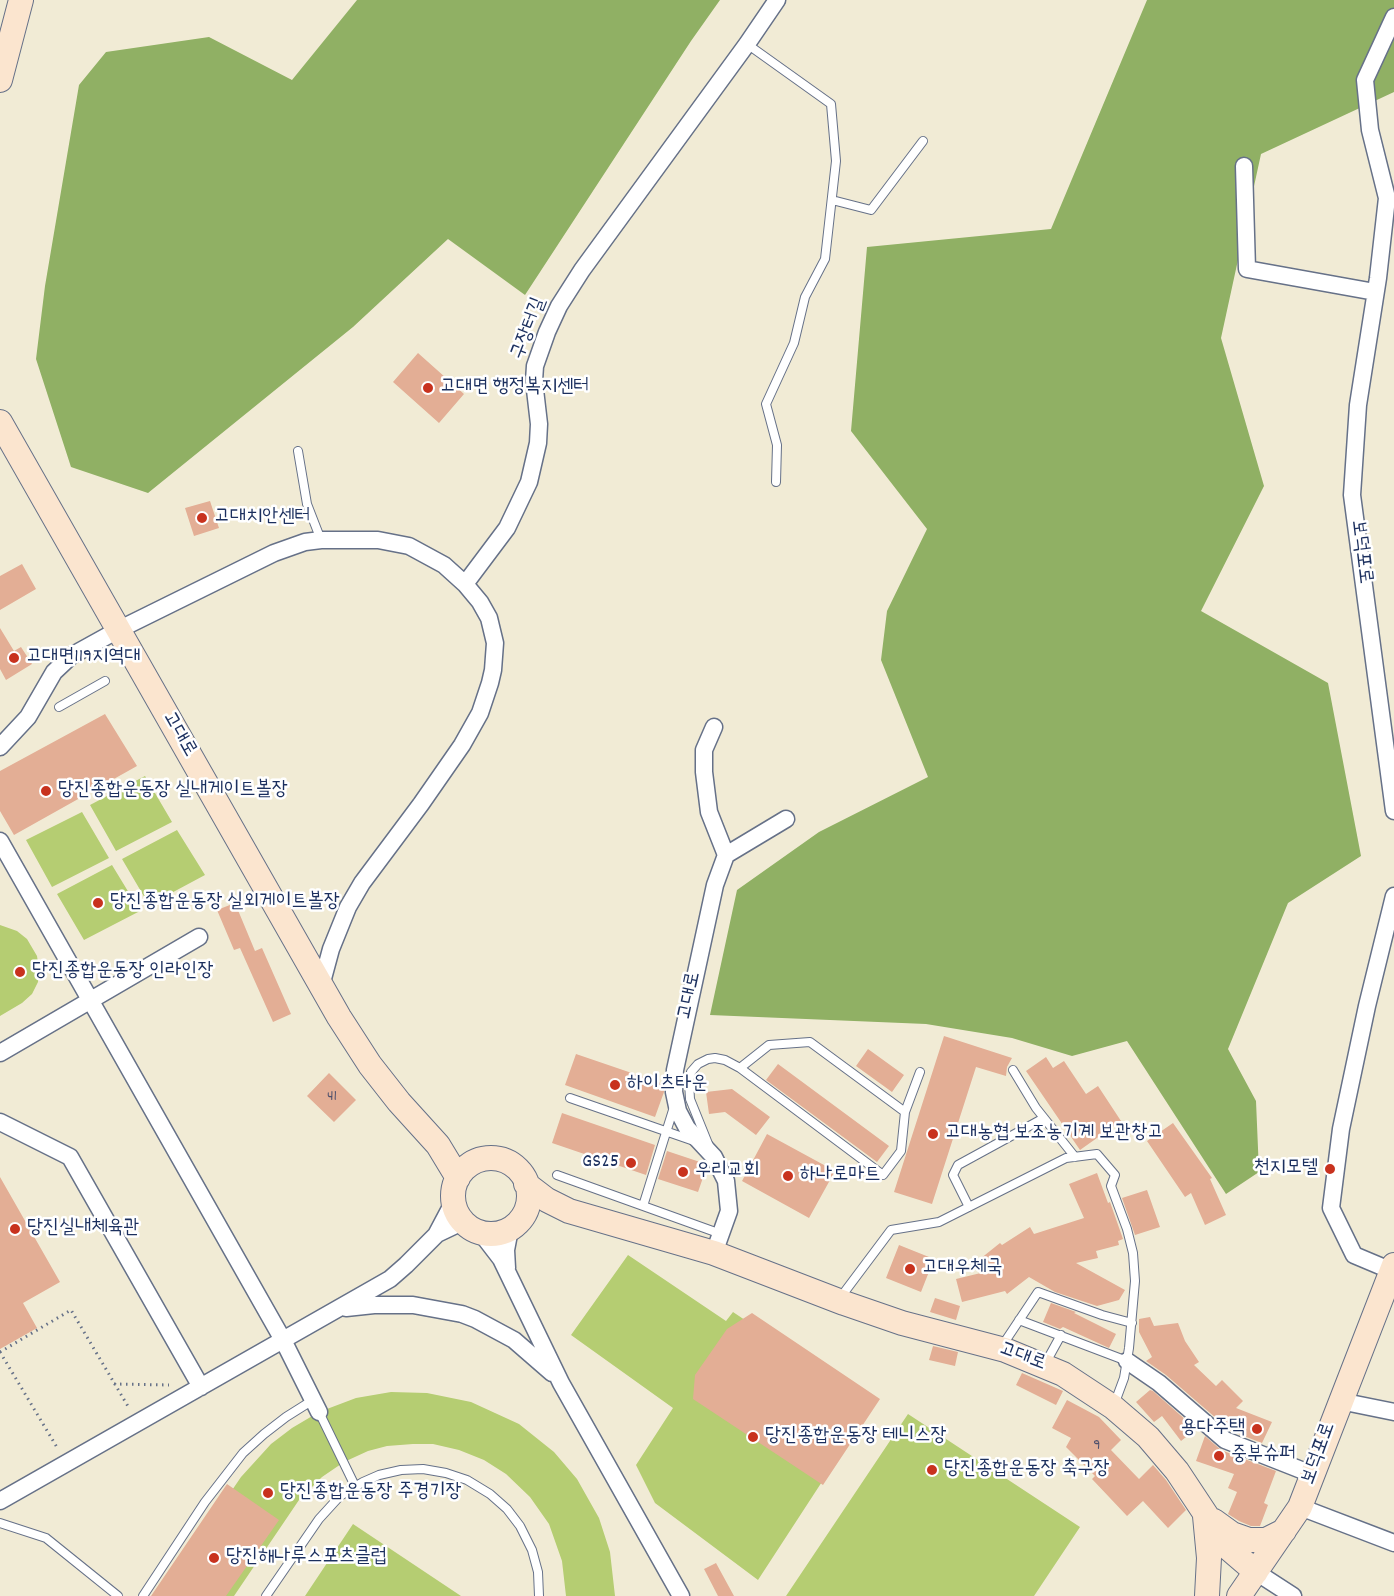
<!DOCTYPE html>
<meta charset="utf-8">
<style>
body{margin:0}
canvas{display:block;background:#f1ebd5}
</style>
<canvas width="1394" height="1596"></canvas>
<script>
const c = document.querySelector('canvas').getContext('2d');
c.lineJoin = 'round';
function paint(path, color) {
  c.fillStyle = color;
  c.fill(path, 'evenodd');
}
function poly(rows) {
  const path = new Path2D();
  for (const r of rows) {
    if (r.length === 3) {
      path.moveTo(r[0] + r[2], r[1]);
      path.arc(r[0], r[1], r[2], 0, 2 * Math.PI);
      continue;
    }
    path.moveTo(r[0], r[1]);
    for (let i = 2; i < r.length; i += 2) path.lineTo(r[i], r[i + 1]);
  }
  return path;
}
function trace(path, color, width, dash) {
  c.strokeStyle = color;
  c.lineWidth = width;
  c.lineCap = dash ? 'butt' : 'round';
  c.setLineDash(dash || []);
  c.stroke(path);
}
function drawText(font, color, halo, rows, align = 'center') {
  c.font = font + ' Dekko,"Poor Story",sans-serif';
  c.lineWidth = 5;
  c.setLineDash([]);
  c.textBaseline = 'middle';
  c.strokeStyle = halo;
  c.fillStyle = color;
  for (const [text, x, y, turn = 0] of rows) {
    c.save();
    c.translate(x, y);
    c.rotate((+turn || 0) * Math.PI / 180);
    c.textAlign = isNaN(turn) ? turn : align;
    if (halo) c.strokeText(text, 0, 0);
    c.fillText(text, 0, 0);
    c.restore();
  }
}
const green = poly([
 [145,776,172,822,116,851,90,805],
 [82,812,109,858,52,887,26,840],
 [177,830,205,875,149,905,122,859],
 [112,865,140,911,84,940,57,894],
 [0,925,17,931,27,939,37,956,39,969,38,982,32,994,22,1003,0,1016],
 [628,1255,726,1321,733,1312,872,1405,758,1580,655,1503,636,1465,673,1408,571,1335],
 [391,1392,427,1393,471,1402,519,1424,554,1452,577,1479,599,1518,610,1552,615,1596,566,1596,562,1561,549,1524,530,1497,506,1474,484,1460,459,1450,433,1444,413,1444,387,1446,368,1451,344,1462,322,1477,299,1500,234,1596,160,1596,241,1477,271,1444,292,1428,319,1412,356,1398],
 [908,1414,1080,1527,1034,1596,786,1596],
 [353,1524,461,1596,305,1596]
]);
const forest = poly([
 [357,0,720,0,691,41,525,295,448,239,353,327,148,493,71,467,36,359,45,286,79,85,106,52,209,37,292,80],
 [1147,0,1394,0,1394,92,1261,154,1221,338,1264,486,1201,611,1328,683,1361,856,1288,903,1228,1049,1256,1101,1259,1172,1226,1194,1127,1041,1072,1056,1012,1038,926,1024,710,1015,737,890,819,832,928,777,881,660,887,611,927,529,851,431,867,247,1051,229]
]);
const building = poly([
 [418,353,464,394,439,423,393,382],
 [210,501,219,528,194,536,185,508],
 [22,564,36,589,0,610,0,576],
 [0,628,14,651,21,647,32,664,6,680,0,669],
 [105,714,137,766,14,835,0,811,0,771],
 [235,903,255,951,262,948,291,1014,273,1022,240,948,234,950,217,910],
 [944,1036,1012,1058,1007,1067,1006,1076,976,1067,932,1204,894,1192],
 [868,1049,904,1075,892,1092,856,1066],
 [576,1054,664,1084,664,1092,655,1117,565,1085],
 [1046,1057,1053,1068,1064,1061,1086,1094,1098,1086,1121,1121,1080,1150,1026,1071],
 [778,1064,889,1146,877,1162,766,1080],
 [329,1073,356,1100,334,1122,307,1096],
 [732,1089,770,1117,756,1135,725,1112,709,1114,706,1092],
 [562,1113,655,1145,646,1175,552,1143],
 [1173,1123,1212,1178,1210,1179,1226,1215,1205,1225,1191,1193,1185,1197,1147,1141],
 [767,1134,835,1171,809,1218,742,1181],
 [667,1151,706,1164,707,1166,698,1192,658,1179],
 [1097,1173,1108,1203,1110,1202,1123,1239,1118,1241,1119,1245,1096,1251,1098,1258,1076,1263,1125,1290,1119,1300,1097,1306,1055,1292,1029,1277,1007,1294,1005,1291,962,1302,956,1279,989,1271,980,1259,1000,1243,1002,1245,1030,1227,1034,1234,1084,1218,1069,1184],
 [0,1177,60,1282,23,1303,37,1328,0,1349],
 [1147,1190,1160,1227,1135,1235,1122,1198],
 [899,1245,934,1259,921,1292,886,1278],
 [935,1298,960,1306,956,1320,930,1312],
 [1051,1303,1076,1312,1074,1313,1116,1334,1109,1348,1063,1327,1060,1329,1043,1322],
 [752,1313,880,1399,823,1485,693,1399,695,1375,727,1329],
 [1150,1317,1154,1326,1178,1323,1185,1341,1199,1362,1194,1365,1216,1386,1222,1380,1243,1401,1236,1408,1272,1422,1262,1443,1231,1431,1166,1375,1146,1361,1152,1357,1139,1332,1139,1319],
 [933,1346,958,1352,955,1366,929,1360],
 [1022,1373,1063,1391,1056,1405,1016,1385],
 [1150,1390,1153,1391,1196,1429,1181,1441,1162,1416,1154,1422,1136,1402],
 [1067,1400,1099,1417,1121,1440,1111,1450,1139,1479,1153,1465,1166,1480,1186,1510,1168,1528,1143,1501,1127,1516,1092,1479,1095,1476,1066,1447,1071,1438,1052,1428],
 [1205,1436,1221,1450,1276,1471,1264,1503,1268,1505,1260,1526,1251,1526,1239,1521,1228,1514,1237,1492,1228,1488,1234,1474,1196,1461],
 [227,1484,279,1520,226,1596,151,1596],
 [716,1563,734,1596,718,1596,704,1569]
]);
const path = poly([
 [0,1352,71,1310,129,1408],
 [0,1352,58,1449],
 [114,1384,169,1385]
]);
const lane = poly([
 [747,44,831,104,836,161,825,259,805,297,794,343,766,404,777,445,776,482],
 [832,200,871,210,923,141],
 [298,451,307,504,321,540],
 [59,707,105,681],
 [1013,1070,1036,1108,1075,1157],
 [570,1098,694,1141],
 [905,1112,920,1072],
 [709,1146,690,1099,689,1082,691,1072,698,1064,708,1059,715,1058,725,1060,740,1068,883,1175,901,1151,905,1112,810,1042,769,1045,740,1068],
 [557,1175,721,1234],
 [643,1206,674,1107],
 [969,1207,953,1175,958,1165,1044,1118],
 [840,1298,891,1230,939,1222,1066,1158,1097,1154,1115,1175,1111,1186,1127,1229,1133,1253,1135,1281,1129,1348,1124,1378,1114,1405],
 [1019,1320,1127,1361],
 [1002,1346,1038,1292,1102,1315,1132,1323],
 [1045,1364,1061,1335],
 [319,1412,355,1486],
 [0,1523,46,1538,118,1596],
 [143,1596,205,1502,243,1453,264,1434,286,1417,313,1400],
 [266,1596,319,1519,340,1496,363,1482,379,1475,401,1470,423,1469,446,1473,467,1480,490,1494,507,1509,520,1526,532,1550,538,1572,539,1596]
]);
const street = poly([
 [1394,17,1365,80,1370,130,1387,198,1378,278,1358,405,1352,495,1394,811],
 [1244,166,1247,269,1375,292],
 [465,584,507,528,529,482,538,443,539,424,534,381,535,366,547,332,559,306,582,270,747,44,777,0],
 [0,747,28,717,54,672,71,656,118,630,274,553,305,542,321,540,378,540,409,546,444,565,465,584,480,602,489,618,495,643,493,670,490,683,480,713,462,745,421,804,362,883,348,907,331,949,321,986],
 [0,841,283,1340,319,1412],
 [726,855,786,819],
 [0,1053,199,937],
 [0,1122,70,1157,201,1387],
 [481,1233,501,1259,561,1383,681,1596],
 [437,1234,458,1224,466,1225],
 [714,1253,729,1211,726,1181,714,1157,687,1128,678,1111,674,1092,675,1070,715,885,726,855,709,812,704,772,704,750,714,727],
 [507,1268,506,1250,510,1229],
 [1392,1271,1354,1255,1331,1208,1341,1129,1367,1006,1394,896],
 [346,1308,374,1305,413,1305,462,1314,475,1319,514,1340,552,1373],
 [1127,1361,1159,1383,1225,1440,1314,1475],
 [1340,1401,1394,1412],
 [0,1501,390,1279,406,1265,436,1235,454,1201],
 [1300,1507,1394,1543],
 [1256,1572,1293,1596]
]);
const secondary = poly([
 [0,80,21,0],
 [0,422,339,1017,370,1065,399,1102,438,1145,458,1178],
 [491,1196,38],
 [526,1184,547,1200,569,1211,714,1253,844,1303,902,1323,1005,1350,1063,1374,1113,1407,1148,1437,1177,1471,1228,1548,1256,1572],
 [1205,1516,1209,1558,1207,1596],
 [1214,1521,1232,1534,1249,1540,1266,1540,1284,1531],
 [1239,1596,1300,1507,1394,1265]
]);
const markers = [
 [428,388,6,"#c8321e"],
 [202,518,6,"#c8321e"],
 [14,658,6,"#c8321e"],
 [46,791,6,"#c8321e"],
 [98,903,6,"#c8321e"],
 [20,972,6,"#c8321e"],
 [615,1085,6,"#c8321e"],
 [933,1134,6,"#c8321e"],
 [631,1163,6,"#c8321e"],
 [1330,1169,6,"#c8321e"],
 [683,1172,6,"#c8321e"],
 [788,1176,6,"#c8321e"],
 [15,1229,6,"#c8321e"],
 [910,1269,6,"#c8321e"],
 [1257,1429,6,"#c8321e"],
 [753,1437,6,"#c8321e"],
 [1219,1456,6,"#c8321e"],
 [932,1470,6,"#c8321e"],
 [268,1493,6,"#c8321e"],
 [214,1558,6,"#c8321e"]
];
const numberNames = [
 ["41",332,1098],
 ["9",1097,1447]
];
const streetNames = [
 ["구장터길",530,329,-69],
 ["보덕포로",1360,552,83],
 ["고대로",178,735,60],
 ["고대로",691,996,-78],
 ["고대로",1022,1358,20],
 ["보덕포로",1320,1454,-70]
];
const poiNames = [
 ["고대면 행정복지센터",440,388],
 ["고대치안센터",214,518],
 ["고대면119지역대",26,658],
 ["당진종합운동장 실내게이트볼장",58,791],
 ["당진종합운동장 실외게이트볼장",110,903],
 ["당진종합운동장 인라인장",32,972],
 ["하이츠타운",627,1085],
 ["고대농협 보조농기계 보관창고",945,1134],
 ["GS25",619,1163,"right"],
 ["천지모텔",1318,1169,"right"],
 ["우리교회",695,1172],
 ["하나로마트",800,1176],
 ["당진실내체육관",27,1229],
 ["고대우체국",922,1269],
 ["용다주택",1245,1429,"right"],
 ["당진종합운동장 테니스장",765,1437],
 ["중부슈퍼",1231,1456],
 ["당진종합운동장 축구장",944,1470],
 ["당진종합운동장 주경기장",280,1493],
 ["당진해나루스포츠클럽",226,1558]
];
paint(green, '#b5cd72');
paint(forest, '#90b064');
paint(building, '#e3ae95');
trace(lane, '#667188', 10);
trace(street, '#667188', 19);
trace(secondary, '#667188', 26);
trace(path, '#667188', 3, [1.5, 4.5]);
trace(lane, '#fff', 8);
trace(street, '#fff', 16);
trace(secondary, '#fbe5cf', 24);
for (const [x, y, r, color] of markers) {
  const dot = new Path2D();
  dot.arc(x, y, r, 0, 2 * Math.PI);
  c.fillStyle = color;
  c.fill(dot);
  trace(dot, '#fff', 2);
}
drawText('16px', '#4d4f6c', null, numberNames);
drawText('20px', '#1b2f5e', '#fff', streetNames);
drawText('20px', '#1b2f5e', '#fff', poiNames, 'left');
</script>
